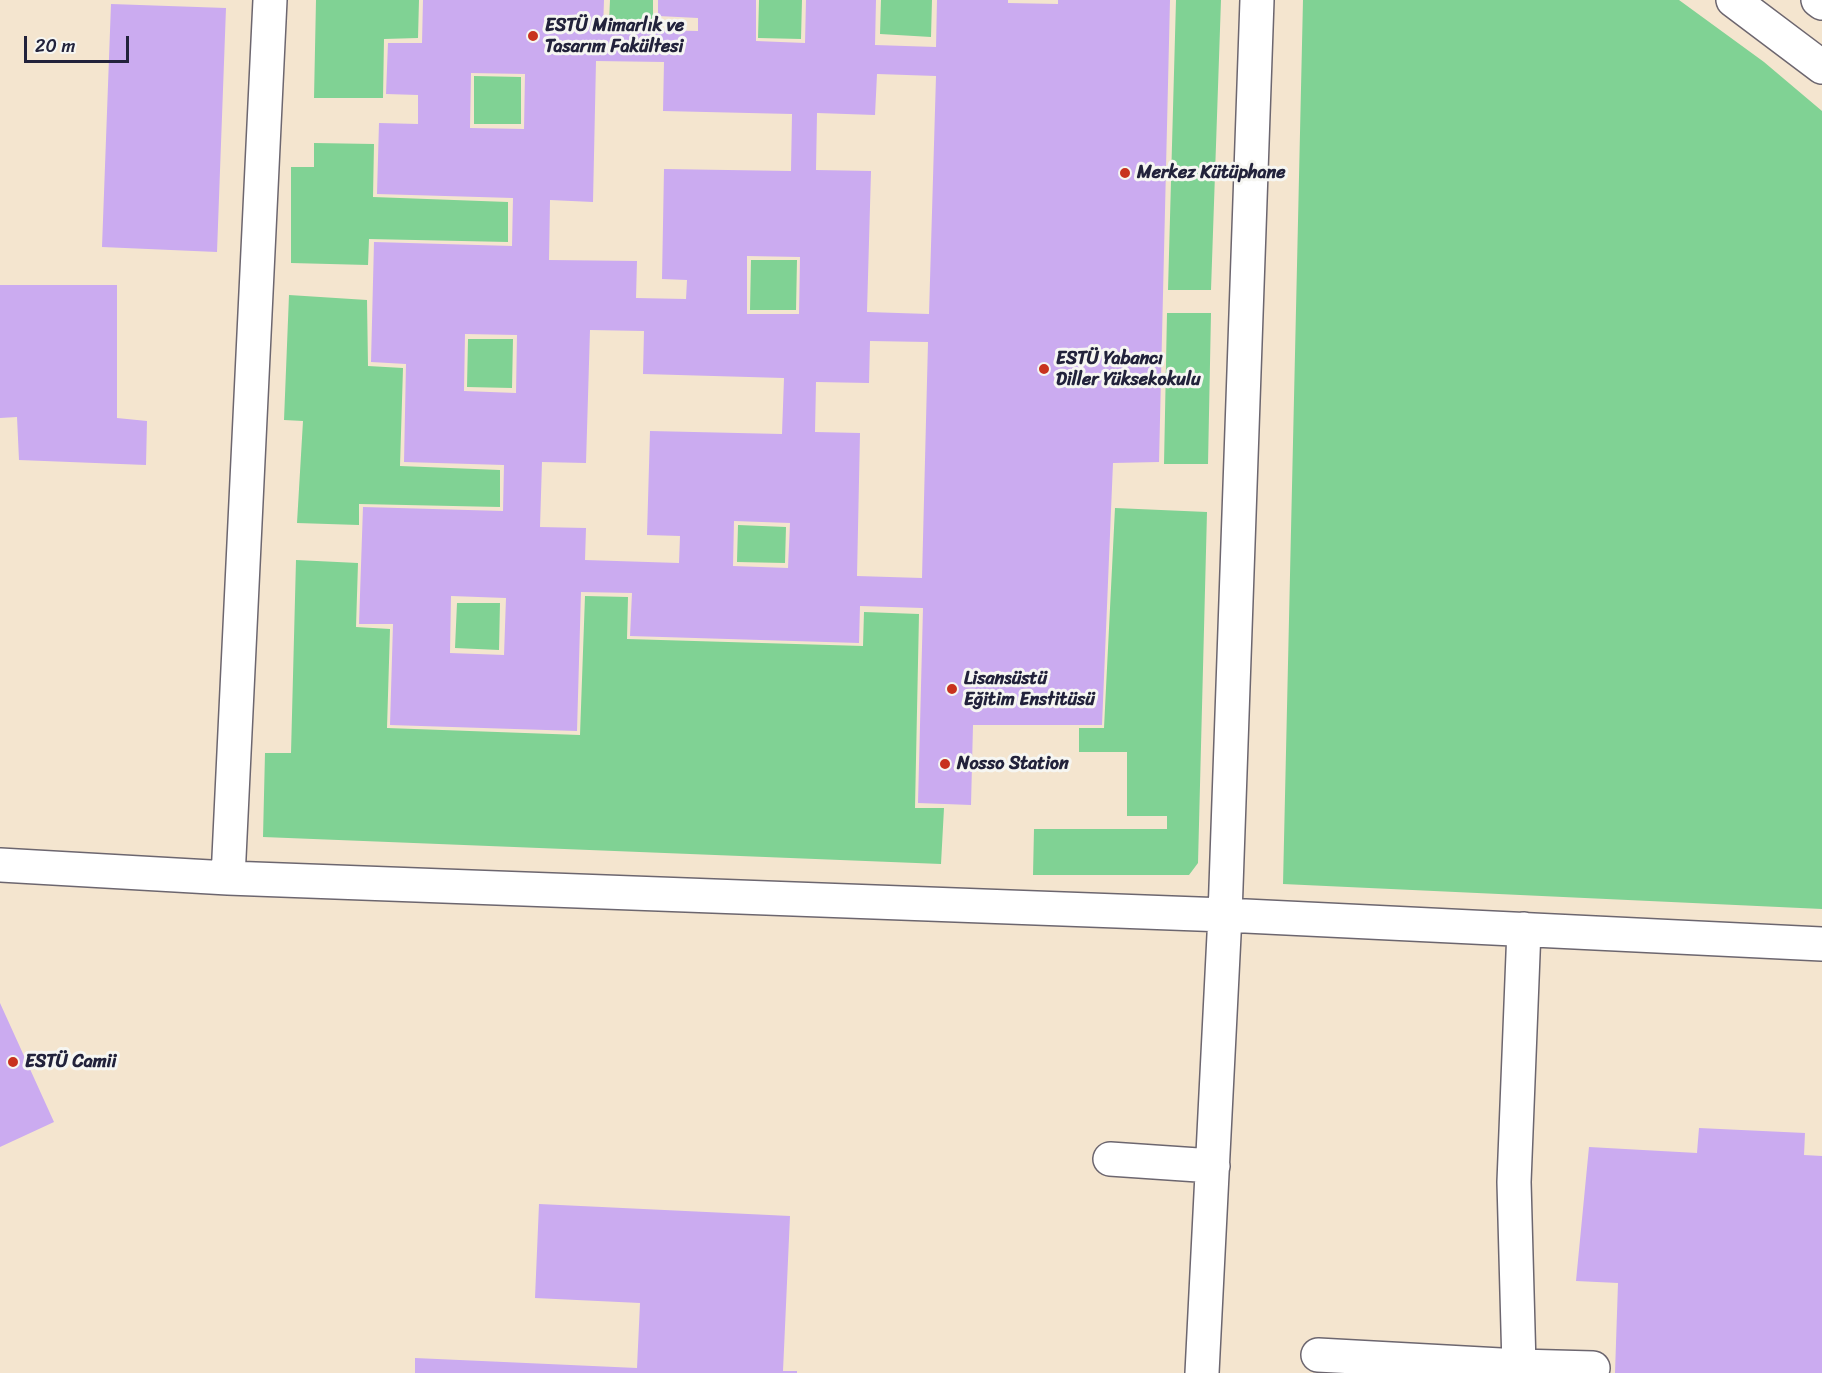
<!DOCTYPE html>
<meta charset="utf-8">
<style>
body{margin:0}
#map{position:relative;width:1822px;height:1373px;overflow:hidden;background:#f4e5cf;font-family:Sriracha,sans-serif}
canvas{display:block}
.scale{position:absolute;left:24px;top:36px;width:105px;height:27px;box-sizing:border-box;border:3px solid #22223b;border-top:0;padding-left:8px;font-size:18px;line-height:21px;white-space:nowrap;color:#22223b;-webkit-text-stroke:4px #f6f6f2;paint-order:stroke}
</style>
<div id="map">
<canvas width="1822" height="1373"></canvas>
<div class="scale">20 m</div>
</div>
<script>
const c = document.querySelector('canvas').getContext('2d');
c.lineJoin = 'round';
function paint(path, color) {
  c.fillStyle = color;
  c.fill(path, 'evenodd');
}
function poly(rows) {
  const path = new Path2D();
  for (const r of rows) {
    path.moveTo(r[0], r[1]);
    for (let i = 2; i < r.length; i += 2) path.lineTo(r[i], r[i + 1]);
  }
  return path;
}
function trace(path, color, width, dash) {
  c.strokeStyle = color;
  c.lineWidth = width;
  c.lineCap = dash ? 'butt' : 'round';
  c.setLineDash(dash || []);
  c.stroke(path);
}
function drawText(font, color, halo, rows, align = 'center') {
  c.font = font + ' Sriracha,sans-serif';
  c.lineWidth = 6;
  c.setLineDash([]);
  c.textBaseline = 'middle';
  c.strokeStyle = halo;
  c.fillStyle = color;
  for (const [text, x, y, turn = 0] of rows) {
    c.save();
    c.translate(x, y);
    c.rotate((+turn || 0) * Math.PI / 180);
    c.textAlign = isNaN(turn) ? turn : align;
    if (halo) c.strokeText(text, 0, 0);
    c.fillText(text, 0, 0);
    c.restore();
  }
}
const green = poly([
 [316,0,419,0,418,38,384,39,383,98,314,98],
 [610,0,653,0,653,24,609,23],
 [759,0,802,0,801,39,758,38],
 [881,0,932,0,931,37,880,34],
 [1176,0,1221,0,1211,290,1168,290],
 [1303,0,1679,0,1764,62,1822,111,1822,909,1283,884],
 [474,76,521,77,521,124,474,124],
 [314,143,374,144,373,197,508,202,508,242,369,239,368,265,291,263,291,167,314,167],
 [751,260,797,260,796,310,750,310],
 [289,295,367,300,368,366,403,368,400,466,500,470,500,507,359,504,359,525,297,523,303,421,284,420],
 [1167,313,1211,313,1208,464,1164,464],
 [468,339,513,339,512,388,467,387],
 [1115,508,1207,512,1198,863,1189,875,1033,875,1034,829,1167,829,1167,816,1127,816,1127,752,1079,752,1079,728,1104,728],
 [738,525,786,527,785,563,737,562],
 [296,560,358,563,356,627,390,629,387,728,580,735,585,596,628,597,627,639,863,646,864,612,919,614,915,808,944,808,941,864,263,837,265,753,291,753],
 [457,603,500,603,499,650,455,648]
]);
const building = poly([
 [423,0,604,0,603,29,698,31,698,18,658,16,658,0,756,0,756,41,805,43,806,0,876,0,875,45,936,47,937,0,1008,0,1008,3,1058,4,1058,0,1170,0,1159,462,1113,463,1102,725,973,725,971,805,918,803,923,608,860,606,859,643,630,636,632,593,581,592,577,731,390,725,393,624,359,624,363,507,503,511,504,465,404,462,406,364,371,362,374,242,512,246,513,198,377,194,379,123,418,124,418,95,386,94,388,43,422,43],
 [596,61,664,62,663,111,792,114,791,171,664,169,662,279,687,280,686,299,636,298,637,261,549,260,550,200,593,202],
 [471,73,525,74,524,129,470,128],
 [877,74,936,76,929,314,867,312,871,171,816,170,817,113,875,115],
 [747,256,800,257,799,314,747,314],
 [590,330,644,331,643,374,784,378,782,434,650,431,647,535,680,536,679,563,585,560,586,528,540,527,542,462,586,463],
 [465,334,517,335,516,393,464,391],
 [870,341,928,342,922,578,857,576,860,433,815,432,816,382,869,383],
 [734,521,790,523,788,568,733,566],
 [451,596,506,598,504,655,450,653],
 [111,4,226,8,217,252,102,247],
 [0,285,117,285,117,418,147,421,146,465,19,460,17,417,0,418],
 [0,1003,54,1122,0,1147],
 [1699,1128,1805,1133,1804,1155,1822,1156,1822,1373,1615,1373,1618,1283,1576,1281,1589,1147,1697,1153],
 [539,1204,790,1216,783,1371,797,1371,797,1373,415,1373,415,1358,637,1368,640,1303,535,1298]
]);
const minor = poly([
 [1733,0,1822,67],
 [1818,0,1822,3],
 [0,865,228,878,1225,915,1822,944],
 [228,878,270,0],
 [1110,1159,1213,1166],
 [1318,1355,1519,1366,1593,1368],
 [1519,1366,1514,1182,1524,929],
 [1202,1373,1225,915,1257,0]
]);
const markers = [
 [533,36,6,"#c8321e"],
 [1125,173,6,"#c8321e"],
 [1044,369,6,"#c8321e"],
 [952,689,6,"#c8321e"],
 [945,764,6,"#c8321e"],
 [13,1062,6,"#c8321e"]
];
const poiNames = [
 ["ESTÜ Mimarlık ve",545,26],
 ["Tasarım Fakültesi",545,47],
 ["Merkez Kütüphane",1137,173],
 ["ESTÜ Yabancı",1056,359],
 ["Diller Yüksekokulu",1056,380],
 ["Lisansüstü",964,679],
 ["Eğitim Enstitüsü",964,700],
 ["Nosso Station",957,764],
 ["ESTÜ Camii",25,1062]
];
paint(green, '#80d294');
paint(building, '#cbabf0');
trace(minor, '#6c666f', 36);
trace(minor, '#fff', 33);
for (const [x, y, r, color] of markers) {
  const dot = new Path2D();
  dot.arc(x, y, r, 0, 2 * Math.PI);
  c.fillStyle = color;
  c.fill(dot);
  trace(dot, '#f6f6f2', 2);
}
drawText('bold 18px', '#22223b', '#f6f6f2', poiNames, 'left');
</script>
